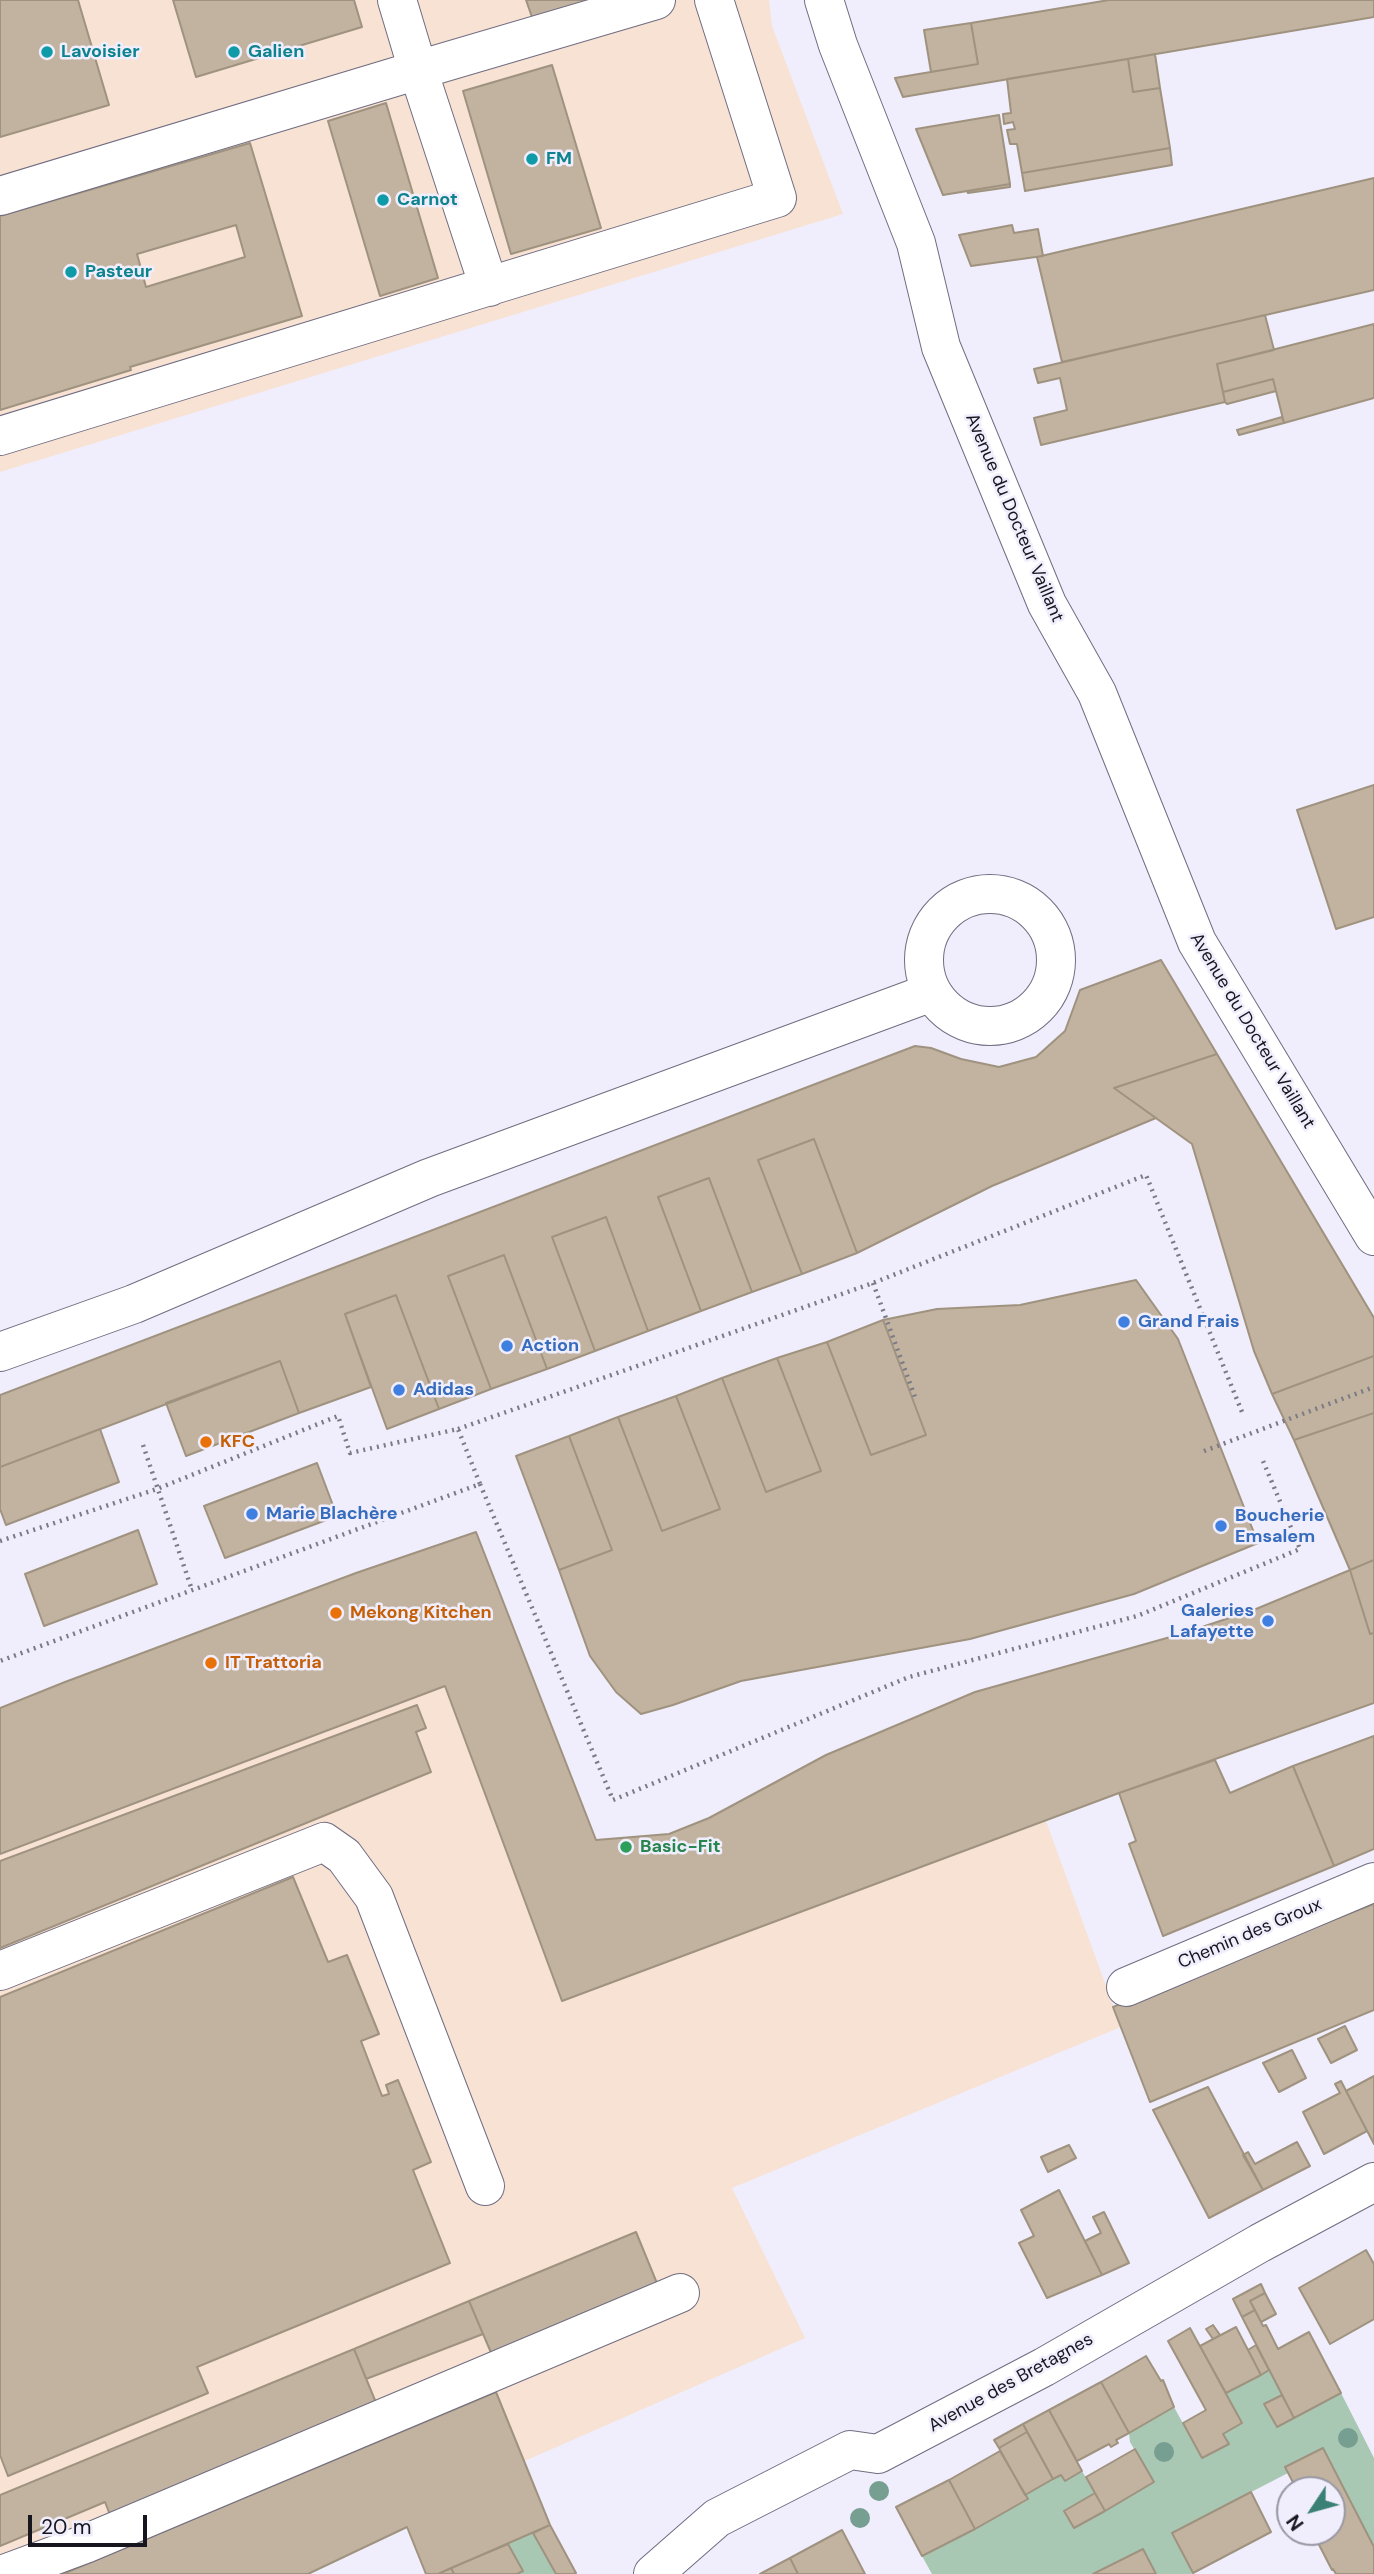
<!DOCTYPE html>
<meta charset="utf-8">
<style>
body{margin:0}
#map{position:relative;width:1374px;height:2574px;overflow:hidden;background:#f0eefc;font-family:"DM Sans",sans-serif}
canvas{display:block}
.north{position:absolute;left:1276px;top:2476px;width:70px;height:70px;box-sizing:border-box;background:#f0eefc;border:2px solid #9998a3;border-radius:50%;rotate:234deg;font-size:19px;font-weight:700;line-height:28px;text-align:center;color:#17161e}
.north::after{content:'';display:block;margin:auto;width:24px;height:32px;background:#3b8074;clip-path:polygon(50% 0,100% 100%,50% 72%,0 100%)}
.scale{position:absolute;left:28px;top:2515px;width:119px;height:32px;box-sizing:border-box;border:4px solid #17161e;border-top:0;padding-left:9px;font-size:21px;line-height:24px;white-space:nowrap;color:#17161e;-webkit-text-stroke:5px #f0eefc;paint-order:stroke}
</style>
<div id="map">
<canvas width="1374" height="2574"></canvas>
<div class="north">N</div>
<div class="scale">20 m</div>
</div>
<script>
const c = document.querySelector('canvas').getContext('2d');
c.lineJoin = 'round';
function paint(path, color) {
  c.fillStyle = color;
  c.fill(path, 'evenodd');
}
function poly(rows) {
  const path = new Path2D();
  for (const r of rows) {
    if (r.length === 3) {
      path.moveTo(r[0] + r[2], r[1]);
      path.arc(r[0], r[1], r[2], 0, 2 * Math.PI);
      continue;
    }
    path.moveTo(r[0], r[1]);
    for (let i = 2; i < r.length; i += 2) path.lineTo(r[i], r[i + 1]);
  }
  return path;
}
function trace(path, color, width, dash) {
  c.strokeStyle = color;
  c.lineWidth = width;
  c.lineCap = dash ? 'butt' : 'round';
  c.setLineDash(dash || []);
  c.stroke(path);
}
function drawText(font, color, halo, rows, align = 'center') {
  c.font = font + ' "DM Sans",sans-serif';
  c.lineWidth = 5;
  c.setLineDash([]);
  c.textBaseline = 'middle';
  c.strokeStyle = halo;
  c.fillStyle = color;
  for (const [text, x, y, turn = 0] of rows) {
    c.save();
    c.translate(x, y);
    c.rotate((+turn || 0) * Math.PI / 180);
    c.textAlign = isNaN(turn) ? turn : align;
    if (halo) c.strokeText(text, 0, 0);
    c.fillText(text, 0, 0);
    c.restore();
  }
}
const industrial = poly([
 [0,0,769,0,772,26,843,214,0,472],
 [445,1686,562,2001,1046,1821,1121,2027,732,2188,805,2338,267,2574,0,2574,0,1854]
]);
const green = poly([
 [1269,2370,1282,2395,1265,2405,1276,2427,1341,2393,1374,2458,1374,2547,1323,2448,1286,2467,1288,2473,1172,2533,1193,2573,1191,2574,1156,2574,1143,2549,1093,2574,932,2574,922,2556,1028,2500,1025,2495,1053,2479,1061,2475,1065,2481,1082,2471,1095,2493,1075,2528,1153,2482,1130,2442,1129,2433,1174,2407,1202,2458,1229,2444,1223,2434,1242,2423,1226,2393],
 [533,2533,556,2574,517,2574,522,2571,508,2544]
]);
const building = poly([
 [0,0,78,0,109,105,0,137,0,0],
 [173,0,354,0,362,27,196,77,173,0],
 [526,0,602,0,533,20,526,0],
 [1109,0,1374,0,1374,17,903,97,895,78,978,64,971,23,1109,0],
 [971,23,978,64,931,72,924,30,971,23],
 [1155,54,1160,88,1133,92,1128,59,1155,54],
 [1128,59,1133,92,1160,88,1170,148,1022,173,1017,144,1010,144,1007,130,1015,129,1013,122,1004,124,1003,114,1011,113,1007,79,1128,59],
 [552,65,601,228,511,254,463,91,552,65],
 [386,103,438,278,380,296,328,121,386,103],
 [999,115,1010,184,943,195,916,129,999,115],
 [250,143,302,316,130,367,131,370,0,410,0,216,250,143],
 [236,225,245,257,146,287,137,254,236,225],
 [1170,148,1172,165,1025,191,1022,173,1170,148],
 [1374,178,1374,290,1062,362,1037,257,1374,178],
 [1010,184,1010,187,968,193,967,191,1010,184],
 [1012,225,1014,233,1038,229,1043,256,971,266,959,235,1012,225],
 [1265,315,1274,350,1217,364,1225,402,1041,445,1034,418,1067,410,1060,378,1038,383,1034,369,1265,315],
 [1374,324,1374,398,1284,423,1273,379,1223,392,1217,364,1374,324],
 [1273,379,1276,391,1227,404,1225,402,1223,392,1273,379],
 [1282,417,1284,423,1239,435,1237,430,1282,417],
 [1374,785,1374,917,1336,929,1297,810,1374,785],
 [1161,960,1217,1054,1114,1088,1156,1118,992,1186,857,1253,814,1139,758,1160,802,1274,752,1292,709,1178,658,1197,701,1311,648,1331,606,1217,552,1237,595,1351,547,1369,504,1255,448,1276,491,1389,439,1409,396,1295,345,1314,371,1387,299,1413,280,1361,0,1467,0,1395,915,1046,931,1048,961,1059,999,1067,1036,1057,1065,1031,1080,990,1161,960],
 [1217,1054,1374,1318,1374,1356,1272,1394,1254,1351,1192,1144,1114,1088,1217,1054],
 [814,1139,857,1253,802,1274,758,1160,814,1139],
 [709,1178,752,1292,701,1311,658,1197,709,1178],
 [606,1217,648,1331,595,1351,552,1237,606,1217],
 [504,1255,547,1369,491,1389,448,1276,504,1255],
 [1136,1280,1178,1339,1258,1543,1134,1594,970,1639,741,1681,673,1705,641,1714,616,1692,590,1656,559,1570,612,1550,569,1436,618,1417,662,1531,720,1509,676,1396,722,1378,766,1492,821,1471,777,1358,827,1342,871,1455,926,1435,883,1320,937,1309,1020,1305,1136,1280],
 [396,1295,439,1409,387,1429,345,1314,396,1295],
 [883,1320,926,1435,871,1455,827,1342,883,1320],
 [1374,1356,1374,1413,1294,1440,1272,1394,1374,1356],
 [777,1358,821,1471,766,1492,722,1378,777,1358],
 [280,1361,299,1413,186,1456,166,1403,280,1361],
 [676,1396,720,1509,662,1531,618,1417,676,1396],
 [1374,1413,1374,1560,1350,1570,1294,1440,1374,1413],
 [100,1429,119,1482,6,1525,0,1509,0,1467,100,1429],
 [569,1436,612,1550,559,1570,516,1456,569,1436],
 [317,1463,337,1516,225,1558,204,1506,317,1463],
 [138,1530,157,1584,44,1626,25,1574,138,1530],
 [476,1532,596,1840,669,1834,709,1818,826,1755,975,1692,1181,1634,1256,1609,1350,1570,1370,1634,1374,1633,1374,1703,1119,1793,562,2001,445,1686,0,1854,0,1708,65,1682,356,1573,476,1532],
 [1374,1560,1374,1633,1370,1634,1350,1570,1374,1560],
 [417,1705,426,1728,416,1732,431,1772,0,1948,0,1861,417,1705],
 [1374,1736,1374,1849,1334,1866,1293,1766,1374,1736],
 [1215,1760,1230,1793,1293,1766,1334,1866,1163,1936,1129,1844,1136,1841,1119,1793,1215,1760],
 [293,1877,328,1962,347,1955,379,2034,361,2041,382,2096,389,2094,386,2085,398,2080,431,2162,413,2170,450,2263,197,2367,208,2393,8,2476,0,2455,0,1997,293,1877],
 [1374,1904,1374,2010,1150,2102,1113,2007,1374,1904],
 [1345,2026,1357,2050,1331,2063,1318,2039,1345,2026],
 [1292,2050,1306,2078,1279,2092,1263,2063,1292,2050],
 [1374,2076,1374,2144,1346,2091,1374,2076],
 [1341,2081,1367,2131,1324,2154,1303,2112,1340,2093,1335,2084,1341,2081],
 [1208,2087,1263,2190,1209,2218,1153,2110,1208,2087],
 [1297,2142,1310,2166,1263,2190,1243,2155,1248,2152,1255,2164,1297,2142],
 [1069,2145,1076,2158,1048,2172,1041,2157,1069,2145],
 [1059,2190,1102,2275,1047,2298,1019,2243,1034,2236,1021,2210,1059,2190],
 [1104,2212,1129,2263,1102,2275,1085,2241,1101,2233,1093,2217,1104,2212],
 [636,2232,661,2293,495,2362,469,2301,636,2232],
 [1366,2250,1374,2264,1374,2319,1330,2344,1299,2288,1366,2250],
 [1261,2284,1265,2293,1250,2301,1255,2310,1242,2317,1233,2299,1261,2284],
 [1265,2293,1276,2314,1261,2322,1250,2301,1265,2293],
 [469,2301,483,2334,366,2379,354,2349,469,2301],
 [1255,2310,1263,2326,1266,2325,1278,2349,1309,2332,1341,2393,1294,2418,1242,2317,1255,2310],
 [1213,2325,1220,2335,1213,2339,1206,2329,1213,2325],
 [1236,2327,1261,2375,1226,2393,1200,2346,1236,2327],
 [1190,2328,1242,2423,1223,2434,1229,2444,1202,2458,1183,2423,1206,2410,1168,2341,1190,2328],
 [1256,2345,1269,2370,1261,2375,1248,2350,1256,2345],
 [354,2349,379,2410,112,2520,105,2502,0,2546,0,2495,354,2349],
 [1146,2356,1161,2381,1163,2380,1174,2407,1129,2433,1101,2382,1146,2356],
 [1101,2382,1129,2433,1116,2440,1118,2443,1111,2447,1109,2444,1077,2461,1049,2410,1101,2382],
 [496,2392,550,2525,438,2574,426,2574,407,2527,308,2574,63,2574,496,2392],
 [1282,2395,1294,2418,1277,2427,1264,2404,1282,2395],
 [1049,2410,1082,2471,1065,2481,1061,2475,1053,2479,1023,2424,1049,2410],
 [1023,2424,1027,2432,999,2448,994,2440,1023,2424],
 [1027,2432,1053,2479,1025,2495,999,2448,1027,2432],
 [1323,2448,1374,2547,1374,2574,1336,2574,1333,2569,1332,2570,1315,2537,1317,2536,1315,2532,1332,2532,1332,2490,1297,2490,1285,2467,1323,2448],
 [1135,2449,1154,2482,1105,2511,1086,2477,1135,2449],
 [1000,2451,1028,2499,975,2529,949,2480,1000,2451],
 [949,2480,975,2529,922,2556,896,2507,949,2480],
 [1251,2492,1271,2532,1193,2573,1172,2533,1251,2492],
 [1095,2493,1105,2511,1074,2528,1064,2511,1095,2493],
 [550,2525,576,2573,573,2574,556,2574,533,2533,550,2525],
 [842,2530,865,2574,798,2574,790,2558,842,2530],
 [508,2544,523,2571,517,2574,454,2574,451,2568,508,2544],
 [1143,2549,1156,2574,1093,2574,1143,2549],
 [790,2558,798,2574,760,2574,790,2558],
 [451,2568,454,2574,438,2574,451,2568]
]);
const path = poly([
 [873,1283,915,1397],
 [458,1429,873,1283,1146,1175,1242,1412],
 [143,1445,192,1590],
 [1204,1451,1374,1387],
 [480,1484,613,1800,909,1677,1137,1616,1300,1549,1263,1461],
 [0,1541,157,1489,338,1416,350,1453,458,1429,480,1484,0,1661]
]);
const minor = poly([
 [397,0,418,70,656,0],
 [824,0,838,45,916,243,941,347,1047,604,1097,693,1197,942,1374,1236],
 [0,196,418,70,489,287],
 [0,436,777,198,714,0],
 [990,960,66],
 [0,1352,134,1304,429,1178,932,992],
 [0,1971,324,1842,344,1856,374,1897,485,2186],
 [1126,1987,1374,1882],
 [4,2574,85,2544,680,2293],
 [653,2574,717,2518,850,2450,878,2454,1044,2367,1260,2243,1374,2182]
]);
const trees = [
 [1348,2438],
 [1164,2452],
 [879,2491],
 [860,2518]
];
const markers = [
 [47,52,7,"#0f9aa8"],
 [234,52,7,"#0f9aa8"],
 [532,159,7,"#0f9aa8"],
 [383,200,7,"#0f9aa8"],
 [71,272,7,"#0f9aa8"],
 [1124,1322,7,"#3f7fe0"],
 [507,1346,7,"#3f7fe0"],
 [399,1390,7,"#3f7fe0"],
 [206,1442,7,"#e8710a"],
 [252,1514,7,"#3f7fe0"],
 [1221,1526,7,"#3f7fe0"],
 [336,1613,7,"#e8710a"],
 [1268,1621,7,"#3f7fe0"],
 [211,1663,7,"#e8710a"],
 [626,1847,7,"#2e9e5b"]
];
const cultureNames = [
 ["Lavoisier",61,52],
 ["Galien",248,52],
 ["FM",546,159],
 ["Carnot",397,200],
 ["Pasteur",85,272]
];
const streetNames = [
 ["Avenue du Docteur Vaillant",1014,518,67],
 ["Avenue du Docteur Vaillant",1252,1031,59],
 ["Chemin des Groux",1250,1934,-23],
 ["Avenue des Bretagnes",1011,2383,-29]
];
const shopNames = [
 ["Grand Frais",1138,1322],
 ["Action",521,1346],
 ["Adidas",413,1390],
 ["Marie Blachère",266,1514],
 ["Boucherie",1235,1516],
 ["Emsalem",1235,1537],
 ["Galeries",1254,1611,"right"],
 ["Lafayette",1254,1632,"right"]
];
const foodNames = [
 ["KFC",220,1442],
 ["Mekong Kitchen",350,1613],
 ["IT Trattoria",225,1663]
];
const leisureNames = [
 ["Basic-Fit",640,1847]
];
paint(industrial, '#f7e2d4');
paint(green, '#a8c8b4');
paint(building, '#c1b3a0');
trace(building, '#9f927f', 2);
trace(minor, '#706d81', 40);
trace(path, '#7c7b85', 4.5, [2, 5]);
trace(minor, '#fff', 38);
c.fillStyle = '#769e91';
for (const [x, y] of trees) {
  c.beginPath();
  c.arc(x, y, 10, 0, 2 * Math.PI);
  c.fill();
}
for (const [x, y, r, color] of markers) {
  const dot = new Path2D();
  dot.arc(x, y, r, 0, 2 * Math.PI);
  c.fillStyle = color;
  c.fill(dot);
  trace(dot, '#f0eefc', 2.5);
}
drawText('bold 18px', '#0d838f', '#f0eefc', cultureNames, 'left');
drawText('18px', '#17161e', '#f0eefc', streetNames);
drawText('bold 18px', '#366cbe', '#f0eefc', shopNames, 'left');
drawText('bold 18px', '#c56008', '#f0eefc', foodNames, 'left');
drawText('bold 18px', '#27864d', '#f0eefc', leisureNames, 'left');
</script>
